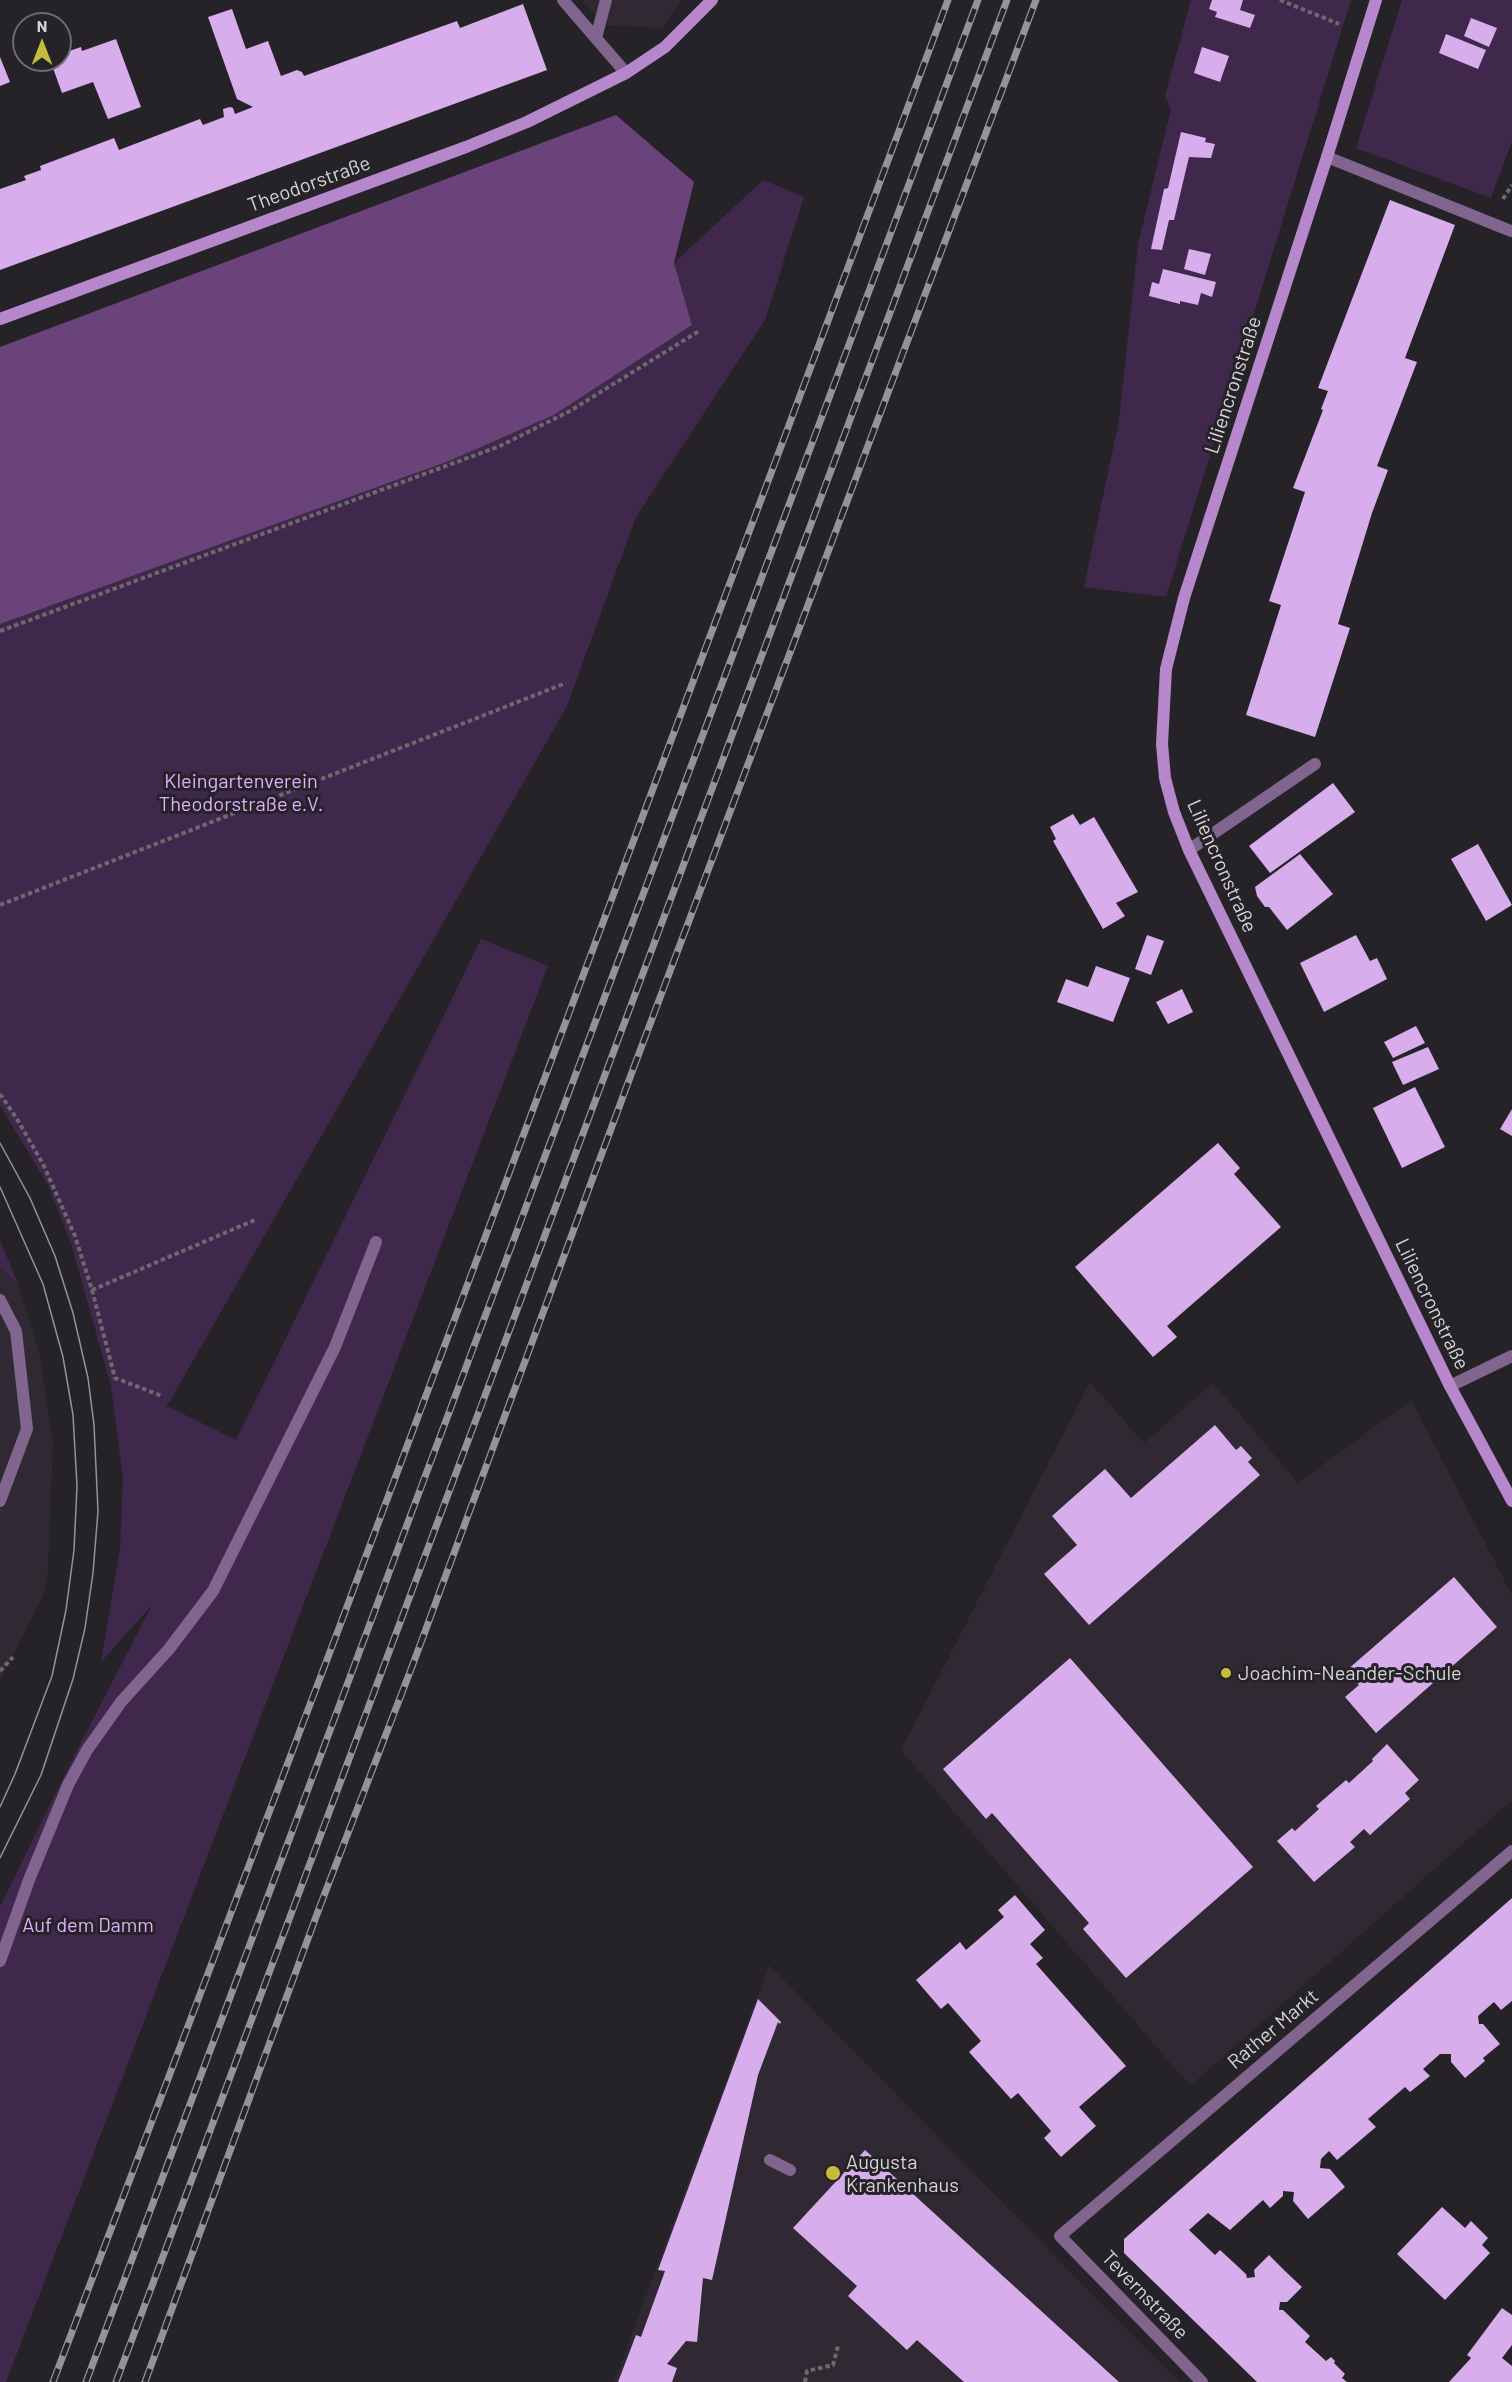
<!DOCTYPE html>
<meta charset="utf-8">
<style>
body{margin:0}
#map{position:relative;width:1512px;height:2382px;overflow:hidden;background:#262328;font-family:Barlow,sans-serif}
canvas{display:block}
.north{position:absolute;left:12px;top:12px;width:60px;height:60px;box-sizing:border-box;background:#262328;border:2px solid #6c6a6e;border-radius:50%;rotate:0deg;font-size:16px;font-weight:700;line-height:24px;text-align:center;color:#d6d4d7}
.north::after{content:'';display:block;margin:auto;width:21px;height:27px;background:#c6bc3c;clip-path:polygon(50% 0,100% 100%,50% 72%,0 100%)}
</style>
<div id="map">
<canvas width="1512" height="2382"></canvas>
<div class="north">N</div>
</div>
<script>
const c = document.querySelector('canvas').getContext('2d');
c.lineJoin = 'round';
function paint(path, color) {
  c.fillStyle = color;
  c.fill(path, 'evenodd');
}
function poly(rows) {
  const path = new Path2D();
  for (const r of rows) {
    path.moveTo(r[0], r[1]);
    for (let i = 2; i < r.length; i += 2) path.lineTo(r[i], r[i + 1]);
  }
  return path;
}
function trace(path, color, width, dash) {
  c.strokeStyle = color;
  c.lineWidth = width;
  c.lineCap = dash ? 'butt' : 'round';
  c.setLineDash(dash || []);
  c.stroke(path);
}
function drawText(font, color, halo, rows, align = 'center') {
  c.font = font + ' Barlow,sans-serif';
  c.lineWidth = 6;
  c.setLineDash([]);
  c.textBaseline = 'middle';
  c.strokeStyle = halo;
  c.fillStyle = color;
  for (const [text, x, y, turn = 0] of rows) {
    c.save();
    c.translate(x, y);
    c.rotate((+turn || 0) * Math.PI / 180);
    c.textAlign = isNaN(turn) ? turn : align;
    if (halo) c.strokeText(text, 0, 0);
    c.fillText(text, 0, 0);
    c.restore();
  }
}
const built = poly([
 [582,0,681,0,662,28,604,25],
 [0,1267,18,1284,39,1352,53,1441,48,1572,44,1594,0,1681],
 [1090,1382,1144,1443,1213,1383,1298,1483,1411,1400,1512,1595,1512,1800,1190,2086,901,1750],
 [769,1965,1179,2382,614,2382]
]);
const green = poly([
 [1191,0,1351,0,1166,597,1084,587,1119,420,1138,244,1171,109,1165,96],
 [1402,0,1512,0,1512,141,1491,198,1356,148],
 [763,180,804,197,765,320,636,517,567,706,166,1408,169,1407,236,1440,481,939,548,966,6,2382,0,2382,0,1907,70,1764,152,1605,101,1662,120,1549,123,1479,111,1386,71,1243,48,1185,0,1105,0,624,449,461,554,415,692,325,674,263],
 [0,1240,18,1284,0,1267]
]);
const forest = poly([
 [616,115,694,182,674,263,692,325,554,415,449,461,0,624,0,347]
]);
const building = poly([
 [1212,0,1243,0,1240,10,1255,15,1250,28,1215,17,1217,12,1209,9],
 [523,4,547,70,0,270,0,189,26,180,24,176,41,170,40,166,114,138,119,150,200,119,203,125,224,117,223,109,230,107,233,108,235,114,253,107,237,99,208,17,232,9,246,49,268,41,281,76,297,70,302,72,304,76,457,21,460,28],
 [1471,18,1497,28,1489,47,1464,36],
 [1446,34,1486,50,1478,69,1439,53],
 [116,39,141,107,108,119,93,82,62,93,50,60,60,60,60,54,81,47,82,51],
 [1202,47,1229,56,1220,82,1194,73],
 [0,57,10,82,0,86],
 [1181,132,1206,138,1205,142,1215,144,1211,158,1189,157,1174,220,1169,220,1162,250,1151,249,1164,189,1168,188],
 [1390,200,1455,225,1405,358,1417,362,1377,466,1388,470,1372,513,1338,624,1350,628,1315,737,1246,715,1281,605,1269,601,1305,492,1293,488,1323,410,1321,409,1328,391,1318,388],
 [1189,249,1211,254,1205,275,1184,269],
 [1163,269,1216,282,1212,297,1201,293,1198,305,1180,301,1180,304,1149,296,1152,282,1159,284],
 [1333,783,1355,812,1270,873,1249,846],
 [1073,814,1080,825,1094,817,1138,892,1116,903,1125,916,1103,929,1053,841,1056,839,1050,827],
 [1478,844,1512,905,1486,921,1451,859],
 [1300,854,1333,894,1287,930,1269,907,1265,907,1257,896,1255,887],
 [1147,935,1164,941,1151,975,1135,969],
 [1356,935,1370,961,1377,958,1387,979,1324,1012,1300,963],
 [1096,966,1130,978,1113,1022,1057,1002,1066,979,1088,987],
 [1182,989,1193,1012,1168,1024,1156,1002],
 [1416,1026,1425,1043,1393,1058,1384,1042],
 [1428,1047,1439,1069,1403,1085,1392,1062],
 [1415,1087,1445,1147,1402,1168,1373,1108],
 [1512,1109,1512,1136,1500,1129],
 [1218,1143,1240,1168,1234,1174,1281,1227,1167,1326,1177,1337,1153,1357,1075,1267],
 [1215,1425,1236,1450,1241,1446,1252,1458,1248,1462,1260,1475,1089,1625,1044,1574,1077,1545,1052,1516,1105,1469,1131,1498],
 [1454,1577,1497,1627,1376,1733,1345,1697,1359,1685,1347,1670],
 [1070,1658,1253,1867,1126,1978,1083,1929,1089,1923,992,1813,986,1819,943,1769],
 [1387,1744,1419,1780,1405,1793,1410,1799,1370,1835,1364,1829,1350,1842,1355,1847,1314,1882,1277,1841,1292,1828,1295,1831,1319,1809,1316,1806,1346,1780,1349,1783,1373,1761,1372,1759],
 [1015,1895,1045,1930,1030,1944,1043,1958,1036,1964,1126,2066,1079,2107,1096,2126,1061,2157,1044,2138,1051,2131,1018,2093,1011,2099,969,2052,981,2041,948,2003,941,2009,916,1980,960,1942,966,1950,1004,1917,998,1910],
 [1512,1898,1512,2001,1501,2010,1494,2002,1478,2016,1479,2024,1483,2024,1500,2044,1483,2058,1485,2061,1465,2078,1451,2062,1451,2054,1440,2054,1423,2069,1430,2076,1410,2092,1405,2087,1368,2119,1376,2127,1337,2160,1329,2151,1321,2159,1320,2168,1330,2169,1345,2187,1308,2219,1293,2201,1294,2192,1283,2191,1283,2196,1270,2208,1263,2200,1230,2230,1208,2213,1189,2230,1215,2255,1220,2250,1246,2274,1247,2278,1255,2277,1254,2270,1269,2255,1286,2272,1302,2287,1287,2302,1280,2302,1279,2310,1283,2310,1310,2336,1305,2342,1326,2361,1331,2357,1335,2361,1334,2363,1345,2374,1342,2378,1347,2382,1257,2382,1124,2253,1124,2239],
 [758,1999,781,2022,780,2024,778,2022,758,2075,712,2280,703,2278,697,2342,686,2341,667,2364,677,2368,672,2382,618,2382,636,2335,641,2337,665,2271,658,2270],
 [865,2150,935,2214,1119,2382,964,2382,917,2340,907,2350,848,2296,857,2286,793,2228],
 [1442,2207,1465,2228,1471,2221,1488,2238,1482,2245,1490,2253,1445,2300,1397,2254],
 [1502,2308,1512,2315,1512,2345,1502,2358,1512,2366,1512,2382,1449,2382,1471,2358,1467,2355]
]);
const path = poly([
 [1280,0,1339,24],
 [1503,199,1512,185],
 [0,631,500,446,570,411,699,331],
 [0,905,566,683],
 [0,1094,17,1119,43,1164,75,1236,92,1290,257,1219],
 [92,1290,115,1378,162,1396],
 [0,1671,13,1657],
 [805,2382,807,2371,833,2365,838,2346]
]);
const service = poly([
 [596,38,606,0],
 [1327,157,1511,231],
 [1189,850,1315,764],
 [0,1300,16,1331,27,1429,0,1501],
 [0,1961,29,1880,68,1785,87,1750,121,1702,169,1649,213,1591,335,1347,376,1242],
 [770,2160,790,2170]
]);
const minor = poly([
 [563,0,626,73],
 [1450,1386,1512,1356],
 [1202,2382,1060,2236,1512,1851]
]);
const secondary = poly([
 [1376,0,1327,157,1184,598,1166,669,1162,744,1165,778,1174,812,1189,850,1450,1386,1512,1501],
 [0,319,466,147,527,122,626,73,665,47,712,0]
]);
const tram = poly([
 [0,1143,30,1198,55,1256,73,1313,88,1378,94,1425,98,1511,93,1573,85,1628,73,1679,41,1775,0,1858],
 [0,1187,43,1284,63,1357,73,1415,77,1486,74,1550,66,1610,52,1676,15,1774,0,1807]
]);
const rail = poly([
 [53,2382,336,1636,948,0],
 [86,2382,978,0],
 [116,2382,1007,0],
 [145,2382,320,1906,413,1664,635,1064,1036,0]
]);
const markers = [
 [1226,1673,6,"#c6bc3c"],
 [833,2173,8,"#c6bc3c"]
];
const streetNames = [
 ["Theodorstraße",309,184,-20],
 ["Liliencronstraße",1233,385,-72],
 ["Liliencronstraße",1222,866,66],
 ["Liliencronstraße",1432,1304,64],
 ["Rather Markt",1273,2029,-40],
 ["Tevernstraße",1145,2295,46]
];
const parkNames = [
 ["Kleingartenverein",241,781],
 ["Theodorstraße e.V.",241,804],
 ["Auf dem Damm",88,1925]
];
const poiNames = [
 ["Joachim-Neander-Schule",1238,1673],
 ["Augusta",846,2162],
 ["Krankenhaus",846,2185]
];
paint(built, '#302934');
paint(green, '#40274c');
paint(forest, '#69437a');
paint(building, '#d7adec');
trace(path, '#6c696d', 4, [4.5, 3]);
trace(service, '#81658e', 12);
trace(minor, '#81658e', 12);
trace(secondary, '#b688cb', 12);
trace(tram, '#969397', 1.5);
trace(rail, '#969397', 7);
trace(rail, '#262328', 4.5, [14]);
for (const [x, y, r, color] of markers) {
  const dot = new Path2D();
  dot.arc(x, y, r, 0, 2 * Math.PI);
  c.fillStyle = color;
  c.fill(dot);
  trace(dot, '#262328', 2);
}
drawText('20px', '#d6d4d7', '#262328', streetNames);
drawText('20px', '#e4acff', '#262328', parkNames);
drawText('20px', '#d6d4d7', '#262328', poiNames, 'left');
</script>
